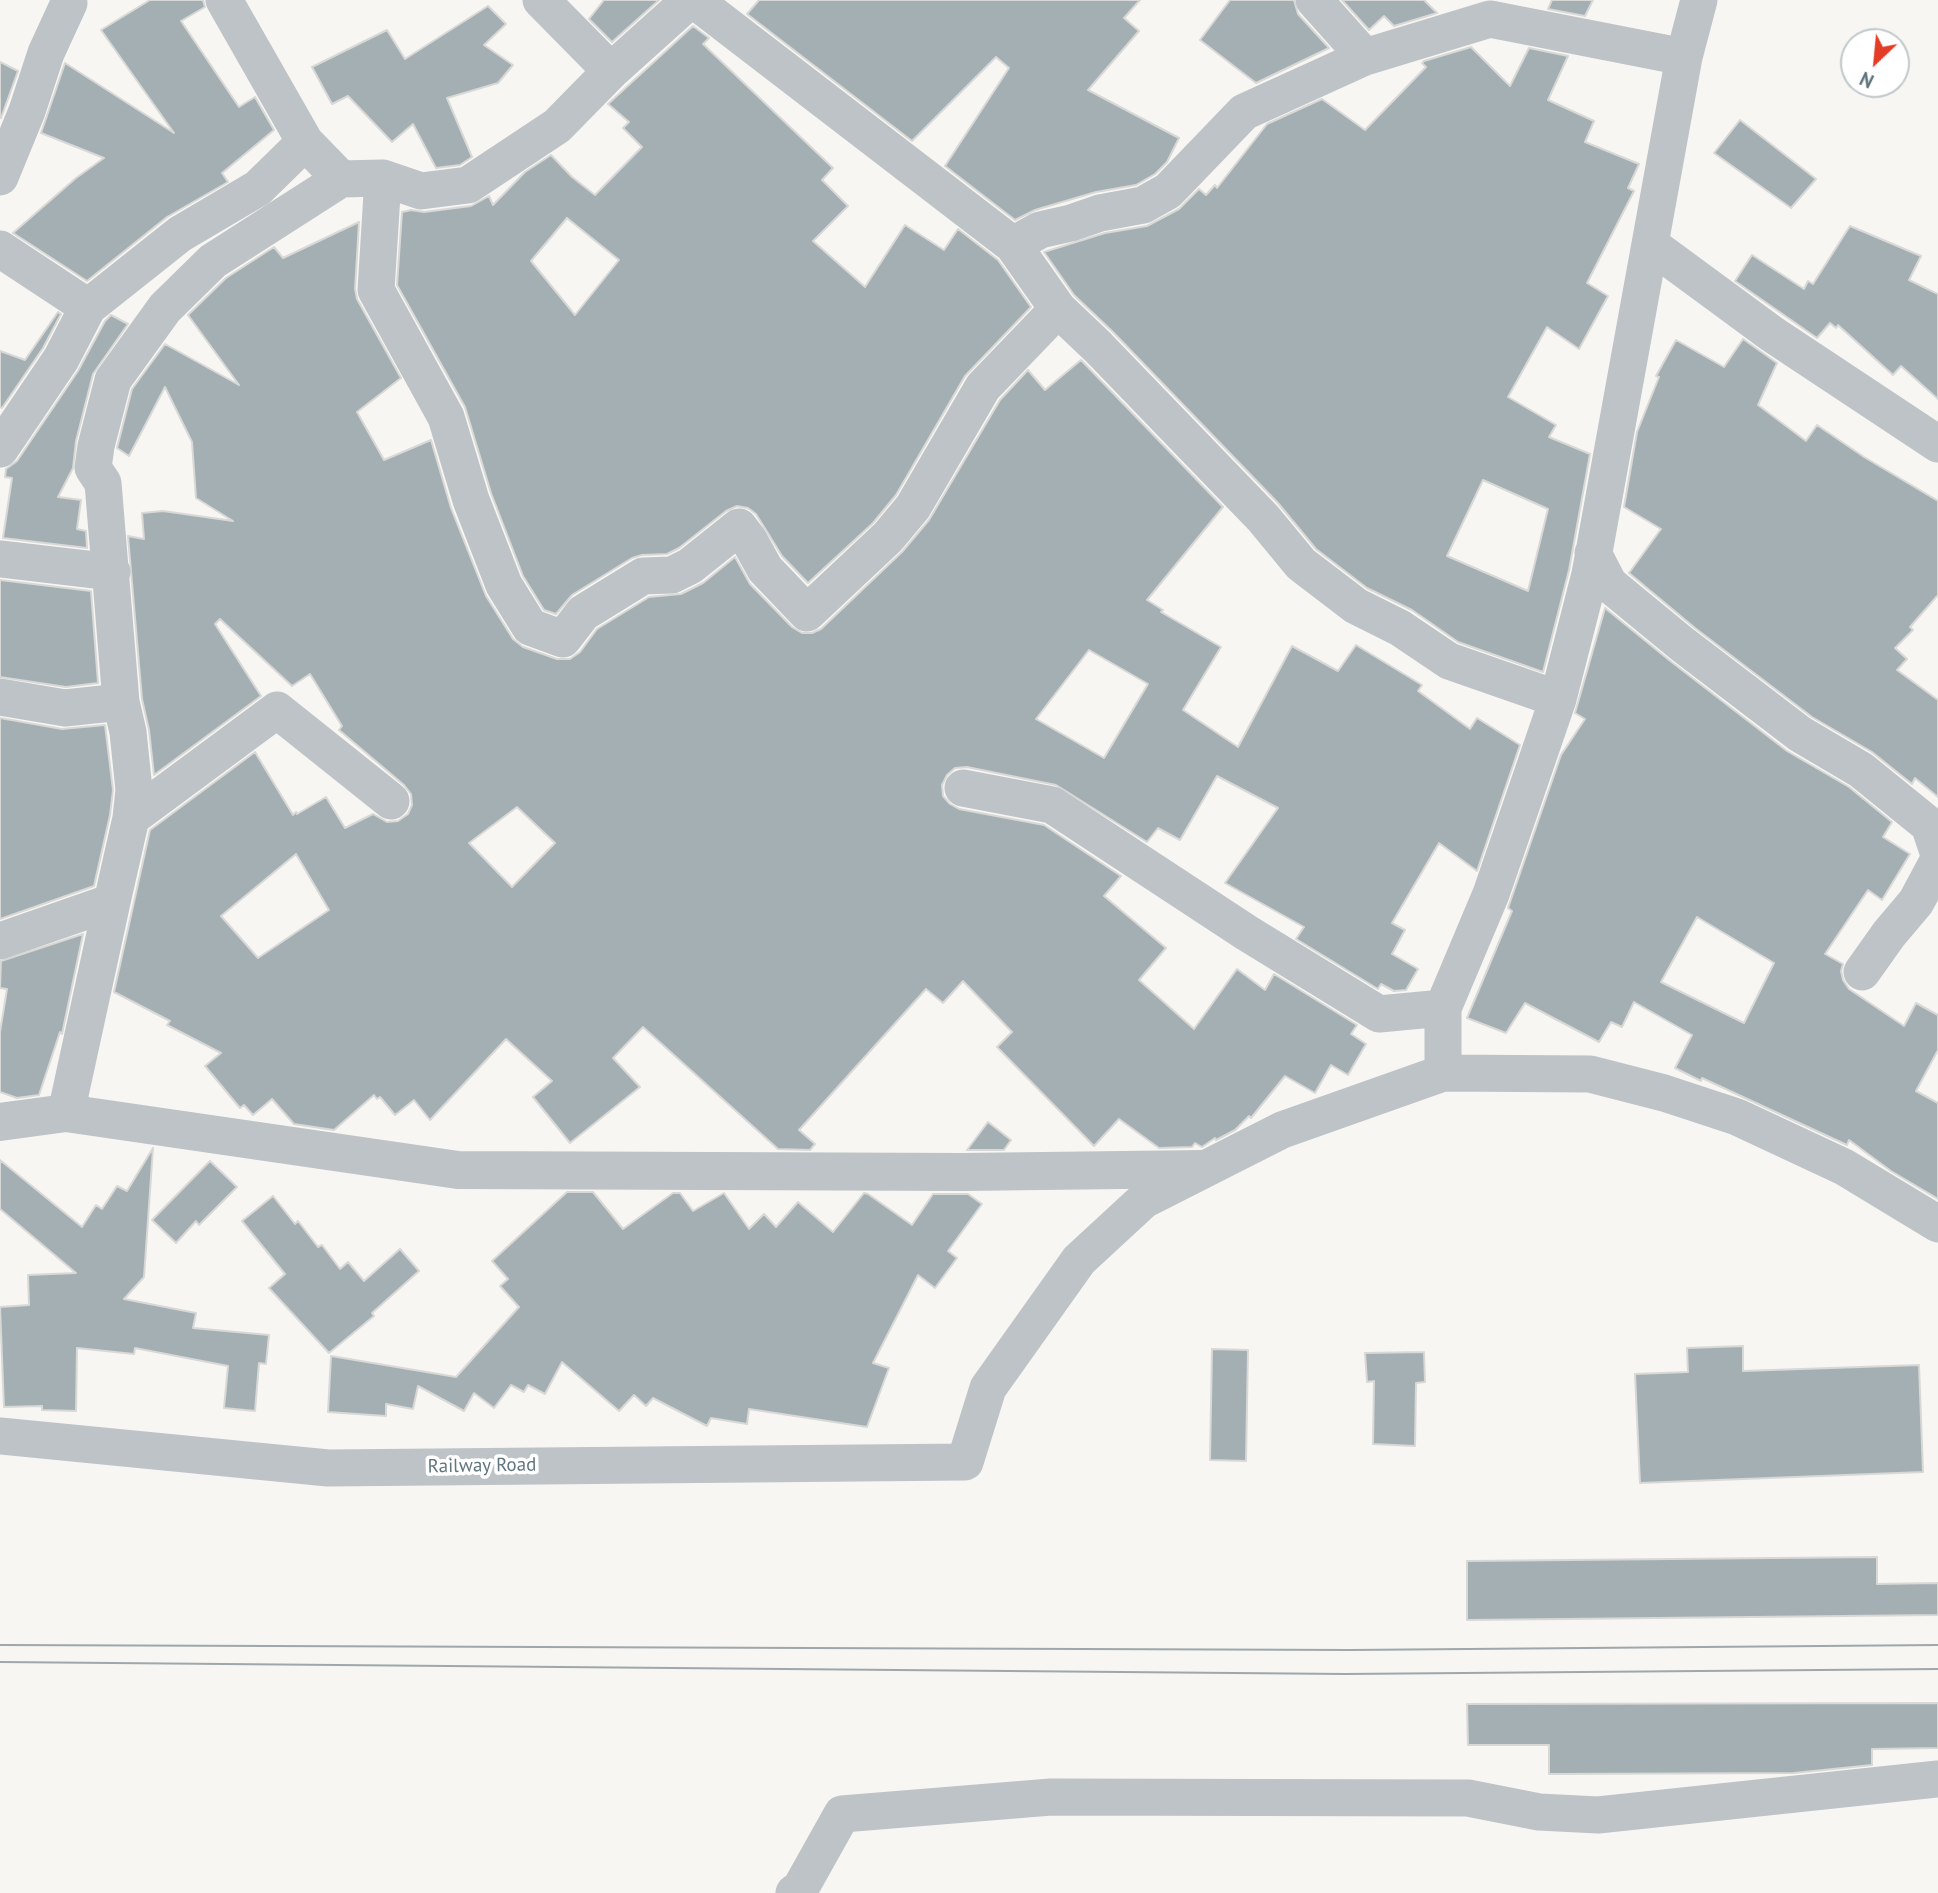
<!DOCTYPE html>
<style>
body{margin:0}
#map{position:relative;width:1938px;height:1893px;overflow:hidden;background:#f7f6f3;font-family:"PT Sans",sans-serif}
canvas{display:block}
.north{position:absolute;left:1840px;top:28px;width:70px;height:70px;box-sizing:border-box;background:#fff;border:2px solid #c0c8cb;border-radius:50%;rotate:206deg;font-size:19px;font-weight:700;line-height:28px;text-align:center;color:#61757e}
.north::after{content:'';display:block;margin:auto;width:24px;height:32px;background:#e43c26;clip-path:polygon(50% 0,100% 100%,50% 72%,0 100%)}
</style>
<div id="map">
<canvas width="1938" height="1893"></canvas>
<div class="north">N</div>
</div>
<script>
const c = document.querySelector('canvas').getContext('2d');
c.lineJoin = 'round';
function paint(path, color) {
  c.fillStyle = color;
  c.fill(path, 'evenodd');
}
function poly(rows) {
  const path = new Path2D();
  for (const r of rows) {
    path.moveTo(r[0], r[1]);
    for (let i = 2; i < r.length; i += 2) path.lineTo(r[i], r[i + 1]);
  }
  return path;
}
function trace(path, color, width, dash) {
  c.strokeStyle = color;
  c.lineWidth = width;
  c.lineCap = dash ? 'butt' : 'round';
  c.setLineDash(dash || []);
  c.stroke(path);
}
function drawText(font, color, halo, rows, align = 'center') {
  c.font = font + ' "PT Sans",sans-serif';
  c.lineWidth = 7;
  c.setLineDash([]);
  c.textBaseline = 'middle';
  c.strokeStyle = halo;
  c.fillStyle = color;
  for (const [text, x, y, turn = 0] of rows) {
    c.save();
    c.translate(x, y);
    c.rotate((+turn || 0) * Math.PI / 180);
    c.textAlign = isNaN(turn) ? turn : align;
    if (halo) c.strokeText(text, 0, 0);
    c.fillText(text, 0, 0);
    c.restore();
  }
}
const building = poly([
 [150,0,203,0,205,7,181,21,239,107,255,97,274,130,222,173,228,182,167,217,87,281,13,233,76,178,104,158,41,133,65,63,174,133,101,30,150,0],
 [604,0,659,0,612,42,589,19,604,0],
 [759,0,1140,0,1124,18,1139,31,1088,90,1179,138,1167,162,1155,174,1136,185,1096,192,1035,210,1015,220,945,166,1009,68,996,57,912,141,747,14,759,0],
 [1230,0,1294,0,1298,14,1329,48,1256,83,1200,40,1230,0],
 [1342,0,1424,0,1437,13,1394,26,1384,16,1369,30,1342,0],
 [1552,0,1593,0,1585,16,1548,9,1552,0],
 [488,6,506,24,484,45,513,65,498,83,447,98,472,157,460,165,436,168,413,124,392,142,348,96,332,104,312,67,387,30,405,59,488,6],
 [693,26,709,38,703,44,833,168,822,180,848,206,813,241,865,287,905,225,944,250,958,229,998,260,1031,307,965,376,896,495,873,523,808,583,782,556,756,514,748,508,737,506,726,511,679,548,667,554,642,555,632,558,572,595,556,614,544,610,523,576,491,493,465,407,397,285,402,212,411,210,424,212,471,206,489,196,493,205,525,172,551,155,572,177,595,195,642,147,623,128,629,122,608,104,693,26],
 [567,218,619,260,575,315,531,261,567,218],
 [1471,47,1510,86,1529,48,1568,56,1548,100,1594,121,1585,142,1639,164,1628,188,1634,191,1587,283,1608,296,1579,349,1547,327,1508,397,1556,425,1549,437,1590,454,1569,570,1543,672,1458,642,1412,610,1367,588,1316,549,1278,503,1113,332,1074,295,1044,252,1105,233,1147,226,1179,209,1199,189,1206,195,1215,185,1217,188,1267,124,1322,99,1365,130,1426,67,1422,63,1424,61,1471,47],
 [1483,480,1548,509,1528,591,1447,556,1483,480],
 [0,62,18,71,1,118,0,117,0,62],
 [1740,120,1816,179,1791,208,1714,153,1740,120],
 [359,222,355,289,357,299,401,378,357,412,384,460,431,440,451,508,486,596,513,639,523,647,557,659,570,659,580,652,597,629,649,597,681,594,703,583,735,557,750,584,792,627,802,633,812,633,821,629,902,552,929,520,1000,400,1028,370,1045,390,1081,360,1223,507,1147,600,1163,610,1161,612,1221,647,1183,710,1238,747,1292,646,1338,671,1356,645,1422,685,1418,691,1470,729,1477,718,1520,745,1477,871,1439,843,1392,923,1405,930,1392,954,1418,969,1406,990,1394,991,1381,984,1378,989,1296,939,1304,927,1225,883,1278,808,1217,776,1180,840,1158,828,1147,842,1056,785,967,767,955,768,947,775,942,785,943,796,950,804,959,809,1044,825,1121,876,1104,896,1166,948,1139,980,1194,1029,1237,969,1265,990,1274,974,1357,1025,1351,1034,1366,1044,1348,1075,1331,1065,1315,1093,1285,1076,1251,1118,1249,1116,1235,1130,1216,1140,1215,1138,1202,1147,1195,1143,1192,1147,1159,1148,1119,1119,1094,1146,997,1047,1012,1032,963,981,943,1003,926,989,799,1130,815,1144,810,1150,778,1149,643,1027,613,1058,640,1087,570,1143,533,1097,552,1081,506,1039,430,1120,414,1100,395,1115,380,1097,377,1099,374,1095,334,1130,294,1124,272,1099,253,1115,244,1105,240,1108,205,1066,221,1053,167,1025,170,1021,114,992,150,830,255,752,293,815,296,812,297,814,326,797,345,828,373,814,387,822,398,821,408,814,412,805,411,794,404,785,339,730,342,726,310,674,292,686,220,619,215,624,261,696,154,775,149,730,142,699,128,536,144,539,142,513,163,511,233,521,196,498,192,442,165,387,129,456,117,448,132,389,165,344,239,385,188,315,226,278,274,247,283,258,359,222],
 [1089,650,1148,684,1104,758,1036,719,1089,650],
 [517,807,555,843,512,887,469,843,517,807],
 [296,854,329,910,258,958,221,916,296,854],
 [1850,226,1921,256,1909,280,1938,294,1938,399,1901,366,1893,375,1838,325,1836,328,1830,323,1817,338,1735,281,1752,255,1804,289,1808,281,1813,284,1850,226],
 [58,312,61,314,43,348,2,408,0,407,0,351,25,360,58,312],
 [111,315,128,324,93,374,76,441,73,468,58,497,81,500,77,529,86,531,87,548,3,538,12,478,5,477,6,469,17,461,78,371,105,321,111,315],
 [1743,339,1777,363,1758,405,1806,441,1817,425,1864,457,1938,501,1938,595,1910,627,1913,630,1895,648,1907,659,1897,670,1938,700,1938,797,1915,778,1912,784,1872,752,1812,717,1695,628,1629,573,1661,529,1624,507,1637,432,1659,377,1656,376,1676,340,1724,367,1743,339],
 [0,580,91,591,98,683,66,687,0,677,0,580],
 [1605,608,1669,660,1787,751,1849,787,1892,822,1883,837,1910,854,1882,900,1868,890,1825,954,1843,964,1841,971,1843,980,1849,989,1904,1026,1916,1003,1938,1015,1938,1050,1916,1091,1938,1103,1938,1199,1891,1171,1849,1140,1847,1145,1702,1078,1701,1081,1675,1068,1692,1035,1634,1002,1622,1027,1611,1022,1599,1042,1525,1003,1506,1033,1467,1018,1512,911,1508,908,1561,755,1585,719,1575,713,1605,608],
 [1697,917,1774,963,1744,1023,1661,982,1697,917],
 [0,718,62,729,105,725,113,790,110,815,94,886,0,919,0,718],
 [83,934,62,1034,60,1032,39,1095,17,1098,0,1092,0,1032,7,989,0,988,1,961,83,934],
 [988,1122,1011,1140,1004,1150,967,1150,988,1122],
 [153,1148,144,1277,124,1299,196,1313,193,1328,269,1335,266,1364,259,1363,255,1411,224,1408,228,1366,135,1348,134,1354,77,1348,76,1411,42,1410,42,1406,4,1407,0,1307,29,1305,28,1275,76,1273,0,1209,0,1160,82,1227,96,1205,102,1209,117,1186,127,1191,153,1148],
 [210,1161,237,1187,199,1225,196,1221,176,1243,152,1220,210,1161],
 [567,1192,593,1192,623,1229,673,1193,680,1193,693,1211,724,1193,749,1229,764,1214,776,1227,798,1202,833,1232,864,1193,868,1194,912,1225,933,1194,968,1194,982,1204,948,1251,957,1258,935,1288,918,1275,873,1363,889,1368,867,1427,749,1409,747,1424,711,1418,707,1426,653,1398,646,1406,634,1395,619,1411,562,1362,545,1394,528,1385,524,1392,511,1385,494,1408,474,1393,464,1411,418,1386,413,1409,386,1404,386,1416,328,1412,331,1356,456,1377,519,1307,500,1286,508,1279,492,1261,567,1192],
 [273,1196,295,1224,298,1221,318,1247,322,1245,340,1269,348,1262,364,1281,400,1249,419,1271,372,1313,374,1316,329,1353,269,1288,285,1274,242,1221,273,1196],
 [1743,1346,1743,1371,1919,1365,1923,1472,1640,1483,1635,1374,1688,1372,1687,1348,1743,1346],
 [1212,1349,1248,1350,1246,1461,1210,1460,1212,1349],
 [1424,1352,1425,1382,1416,1383,1415,1446,1373,1444,1374,1381,1367,1382,1365,1353,1424,1352],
 [1877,1557,1877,1584,1938,1583,1938,1615,1467,1620,1467,1561,1877,1557],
 [1938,1703,1938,1748,1872,1749,1872,1765,1794,1773,1549,1774,1549,1745,1468,1745,1467,1704,1938,1703]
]);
const minor = poly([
 [224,0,305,142,341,179,383,178,421,191,468,185,557,126,611,71,690,0],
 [541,0,611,71],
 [694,0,1013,245,1058,309,1098,347,1263,518,1301,564,1356,606,1400,628,1449,661,1558,699],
 [1314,0,1365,57],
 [0,177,27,111,46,53,69,3],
 [383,178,376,290,446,417,471,500,504,585,530,627,563,639,583,613,643,576,672,575,690,566,739,527,749,540,765,569,807,613,888,537,913,507,983,387,1058,309],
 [1013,245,1040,230,1071,223,1100,213,1143,205,1168,191,1244,112,1365,57,1490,19,1684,57],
 [1651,245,1772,334,1938,444],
 [0,249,88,307,61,359,0,449],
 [88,307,180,234,258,188,305,142],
 [1593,553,1609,584,1682,644,1800,734,1861,770,1929,825,1938,852],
 [0,559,112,572],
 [0,697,65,708,121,702,128,732,134,790,131,818,112,902,0,941],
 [121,702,103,483,93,468,96,446,113,380,165,308,213,261,341,179],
 [963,788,1052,805,1247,933,1379,1014,1443,1008],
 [131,818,277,710,391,801],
 [1862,972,1889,934,1916,902,1938,861],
 [1443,1073,1443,1008,1491,894,1558,699,1590,574,1684,57,1699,0],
 [66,1113,112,902],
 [0,1436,328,1468,965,1462,988,1388,1079,1260,1144,1200,1282,1130,1443,1073,1590,1074,1664,1093,1737,1117,1844,1167,1938,1224],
 [794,1893,800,1889,842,1814,1051,1797,1468,1798,1539,1812,1598,1815,1938,1779]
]);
const tertiary = poly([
 [0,1122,66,1113,458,1170,963,1172,1203,1169]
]);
const tram = poly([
 [0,1645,1350,1650,1938,1645],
 [0,1662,1345,1674,1938,1669]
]);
const streetNames = [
 ["Railway Road",482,1466,-1]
];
paint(building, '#a4afb3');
trace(building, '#d8d8d6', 2);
trace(minor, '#bdc3c6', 37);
trace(tertiary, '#bdc3c6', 38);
trace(tram, '#9ea7ab', 2);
drawText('19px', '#61757e', '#fff', streetNames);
</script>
